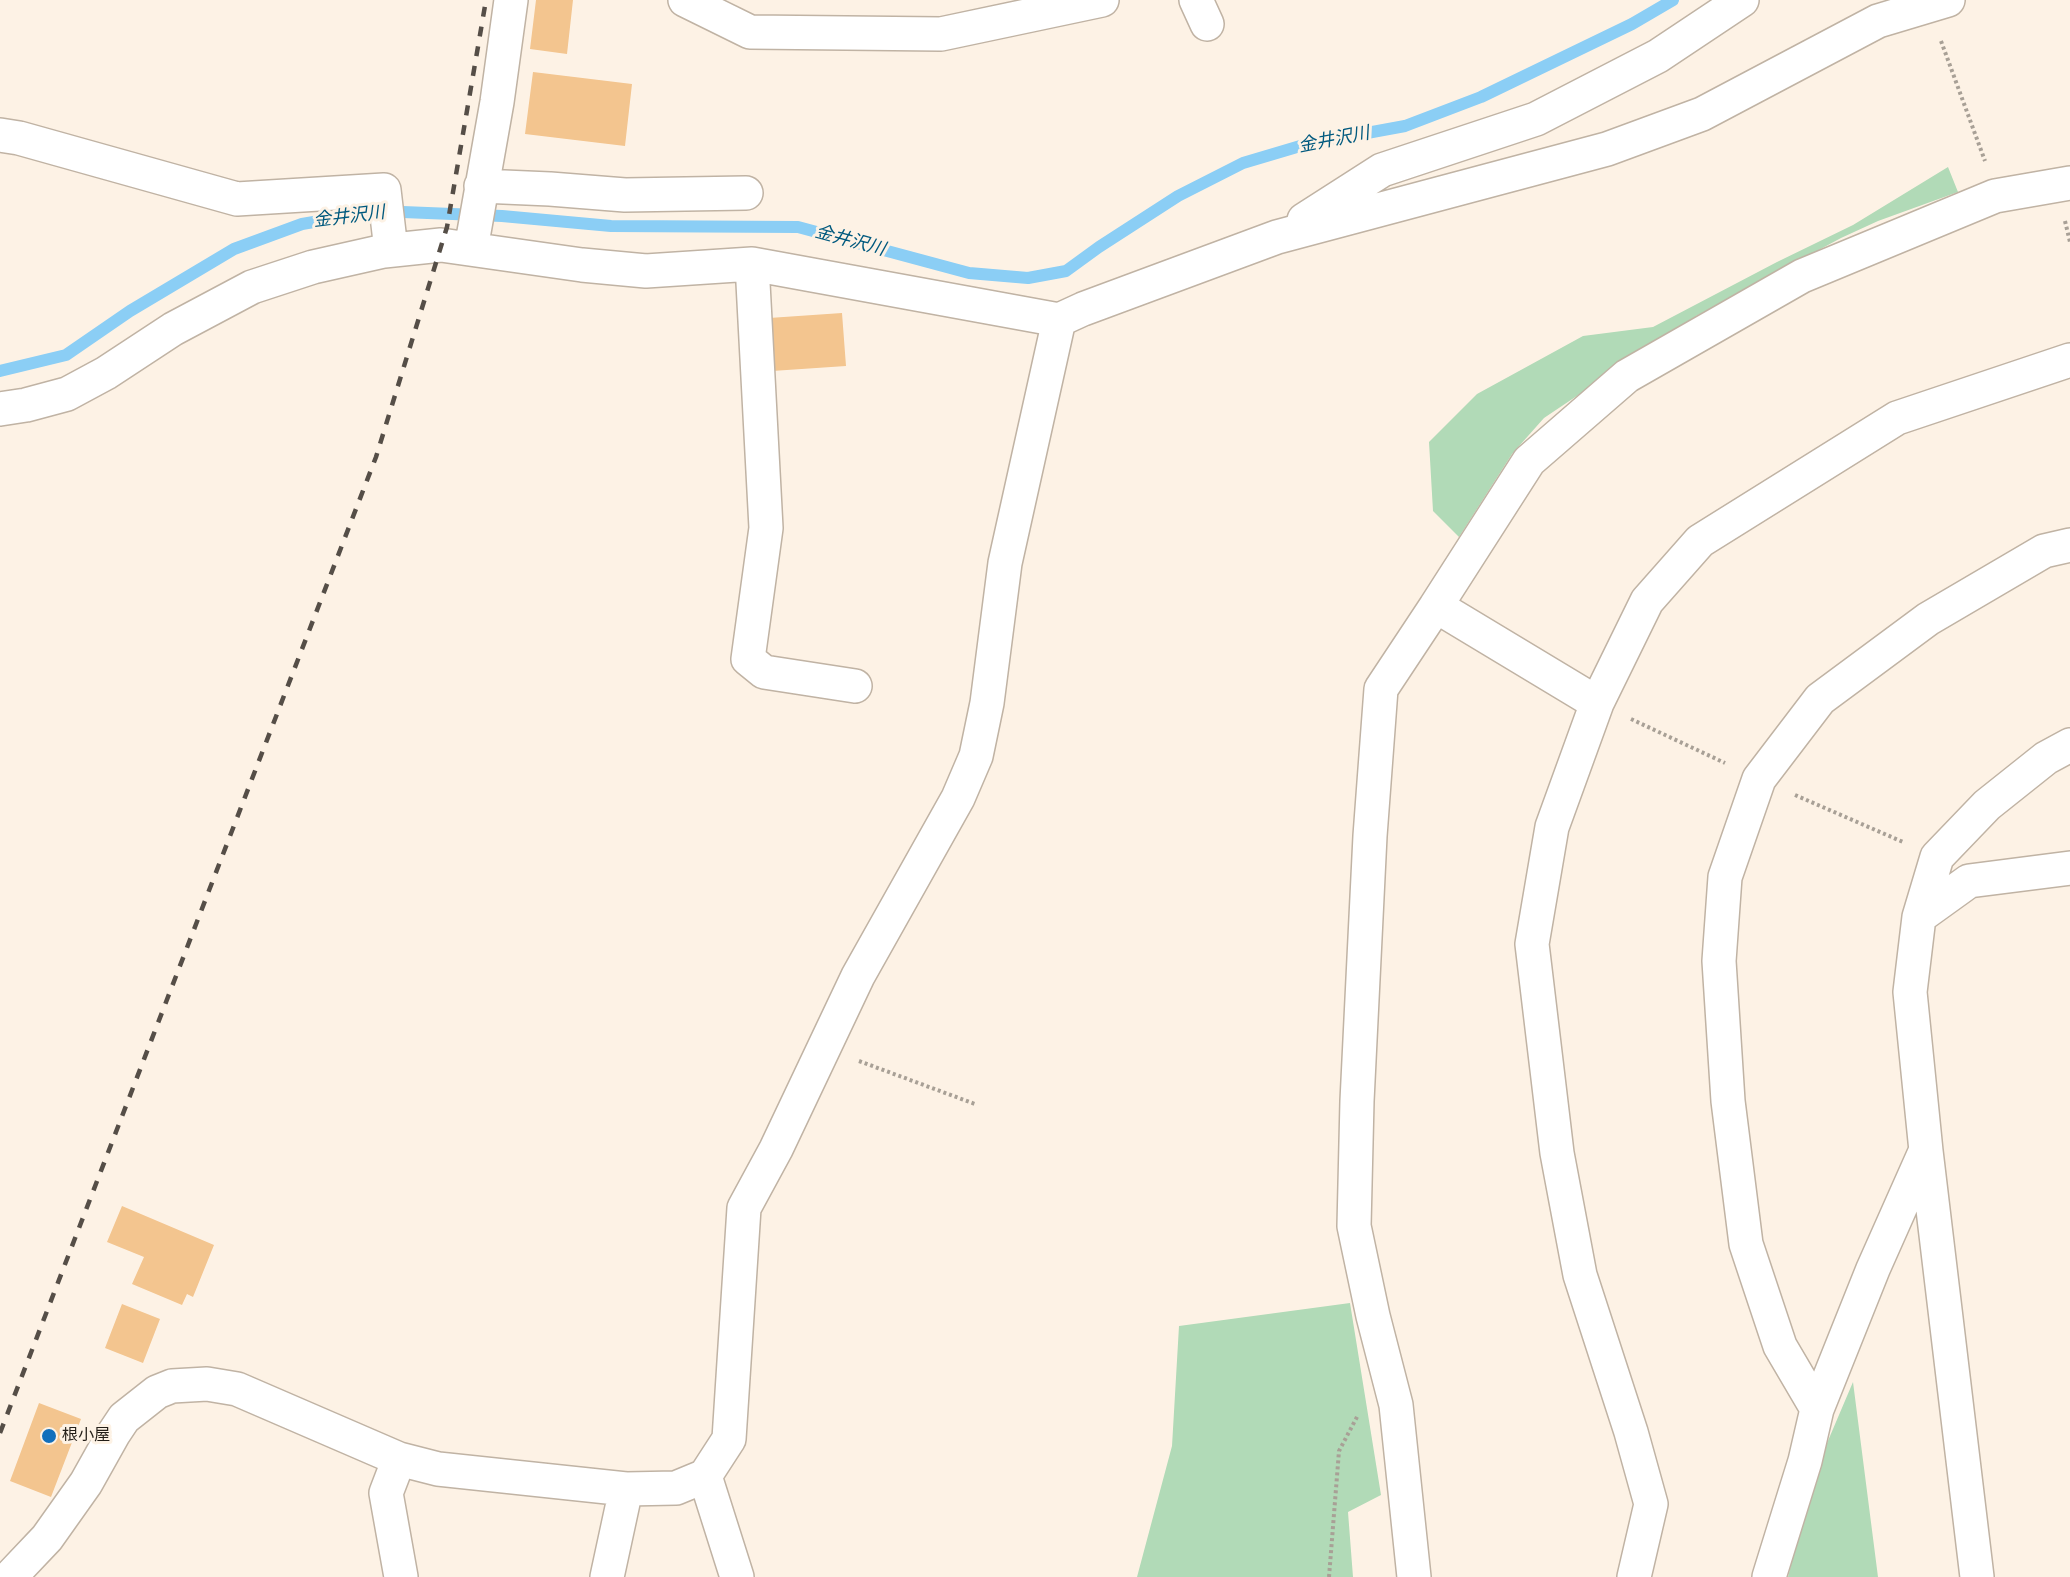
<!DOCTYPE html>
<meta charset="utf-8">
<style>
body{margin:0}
canvas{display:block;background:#fdf2e5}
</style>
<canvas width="2070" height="1577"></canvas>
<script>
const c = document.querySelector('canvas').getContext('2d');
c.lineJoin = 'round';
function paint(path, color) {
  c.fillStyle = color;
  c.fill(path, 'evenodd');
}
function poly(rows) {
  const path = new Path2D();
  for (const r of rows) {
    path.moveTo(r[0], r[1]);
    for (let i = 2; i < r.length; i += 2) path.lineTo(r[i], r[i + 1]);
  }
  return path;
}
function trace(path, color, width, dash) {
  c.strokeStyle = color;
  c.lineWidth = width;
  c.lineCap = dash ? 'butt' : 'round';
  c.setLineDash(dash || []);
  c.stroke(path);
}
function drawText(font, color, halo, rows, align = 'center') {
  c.font = font + ' Arial,"Noto Sans JP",sans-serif';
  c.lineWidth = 6;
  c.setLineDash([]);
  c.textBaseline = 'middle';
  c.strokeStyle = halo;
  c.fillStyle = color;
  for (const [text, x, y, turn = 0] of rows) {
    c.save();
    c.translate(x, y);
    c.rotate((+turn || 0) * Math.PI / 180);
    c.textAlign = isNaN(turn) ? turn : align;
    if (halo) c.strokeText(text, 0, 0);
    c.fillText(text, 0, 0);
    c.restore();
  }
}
const green = poly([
 [1948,167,1958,192,1878,221,1841,238,1696,316,1544,418,1512,454,1459,537,1433,511,1429,442,1477,394,1583,336,1653,327,1777,262,1853,225],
 [1350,1303,1381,1495,1348,1512,1353,1577,1137,1577,1172,1446,1179,1326],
 [1853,1382,1878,1577,1788,1577,1813,1476]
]);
const stream = poly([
 [0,371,66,355,130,311,234,249,302,224,378,211,502,216,611,226,798,227,969,273,1028,278,1066,271,1099,247,1178,196,1243,163,1307,144,1405,126,1481,97,1632,24,1673,0]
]);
const building = poly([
 [536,0,573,0,567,54,530,49],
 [533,72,632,84,625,146,525,134],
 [842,313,846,366,772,371,769,318],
 [122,1206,214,1245,193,1297,187,1294,182,1305,132,1284,144,1257,107,1242],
 [122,1304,160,1319,143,1363,105,1348],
 [39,1403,81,1419,51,1497,10,1481]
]);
const path = poly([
 [1941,41,1985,161],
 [2065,221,2070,242],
 [1631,719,1725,763],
 [1795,795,1903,842],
 [859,1061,975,1104],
 [1329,1577,1339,1451,1358,1415]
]);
const minor = poly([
 [685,0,750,32,941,34,1102,0],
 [1196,0,1207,24],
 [0,135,19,138,237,199,384,190,391,250],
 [481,186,550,189,625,195,746,193],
 [1304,220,1382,170,1536,119,1658,56,1742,0],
 [471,249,497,102,511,0],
 [752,264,766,528,748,659,764,672,855,686],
 [0,409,26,405,67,394,106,373,173,329,252,287,313,267,384,251,441,245,582,265,646,271,752,264,1059,320,1083,309,1277,237,1607,149,1702,114,1878,21,1948,0],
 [1597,703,1436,606,1529,461,1627,376,1802,276,1995,196,2070,183],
 [1919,917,1969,881,2070,868],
 [1817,1409,1780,1346,1746,1244,1728,1101,1719,961,1725,877,1759,779,1820,699,1928,619,2044,551,2070,545],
 [399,1459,386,1493,401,1577],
 [705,1476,737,1577],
 [10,1577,47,1538,86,1483,114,1433,124,1418,157,1392,172,1386,207,1384,237,1389,399,1459,438,1469,626,1489,676,1488,705,1476,729,1439,744,1208,776,1149,858,976,958,798,976,756,987,703,1005,563,1059,320],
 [607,1577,626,1489],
 [1414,1577,1396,1405,1373,1316,1354,1226,1357,1101,1370,836,1381,689,1436,606],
 [1634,1577,1651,1504,1631,1432,1580,1275,1557,1153,1532,944,1552,827,1597,703,1647,601,1700,541,1897,418,2070,360],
 [1769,1577,1805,1461,1817,1409,1873,1269,1925,1152],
 [1977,1577,1926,1151,1910,992,1919,917,1937,857,1987,805,2046,758,2070,745]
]);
const rail = poly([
 [0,1433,376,457,447,227,486,0]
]);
const markers = [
 [49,1436,8,"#116fbc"]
];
const poiNames = [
 ["根小屋",62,1436]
];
const waterNames = [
 ["金井沢川",1334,140,-11],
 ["金井沢川",349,217,-7],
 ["金井沢川",850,241,15]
];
paint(green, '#b1dab7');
trace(stream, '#8bcef5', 12);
paint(building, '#f3c58f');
trace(minor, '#c0b3a4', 36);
trace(path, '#a8a096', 4, [3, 3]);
trace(minor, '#fff', 33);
trace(rail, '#554e47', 4.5, [10, 10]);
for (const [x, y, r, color] of markers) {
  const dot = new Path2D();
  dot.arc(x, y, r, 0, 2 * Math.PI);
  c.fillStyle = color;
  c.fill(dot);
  trace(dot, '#fdf2e5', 2);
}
drawText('16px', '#221d17', '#fdf2e5', poiNames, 'left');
drawText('italic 18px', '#00597e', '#fdf2e5', waterNames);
</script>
